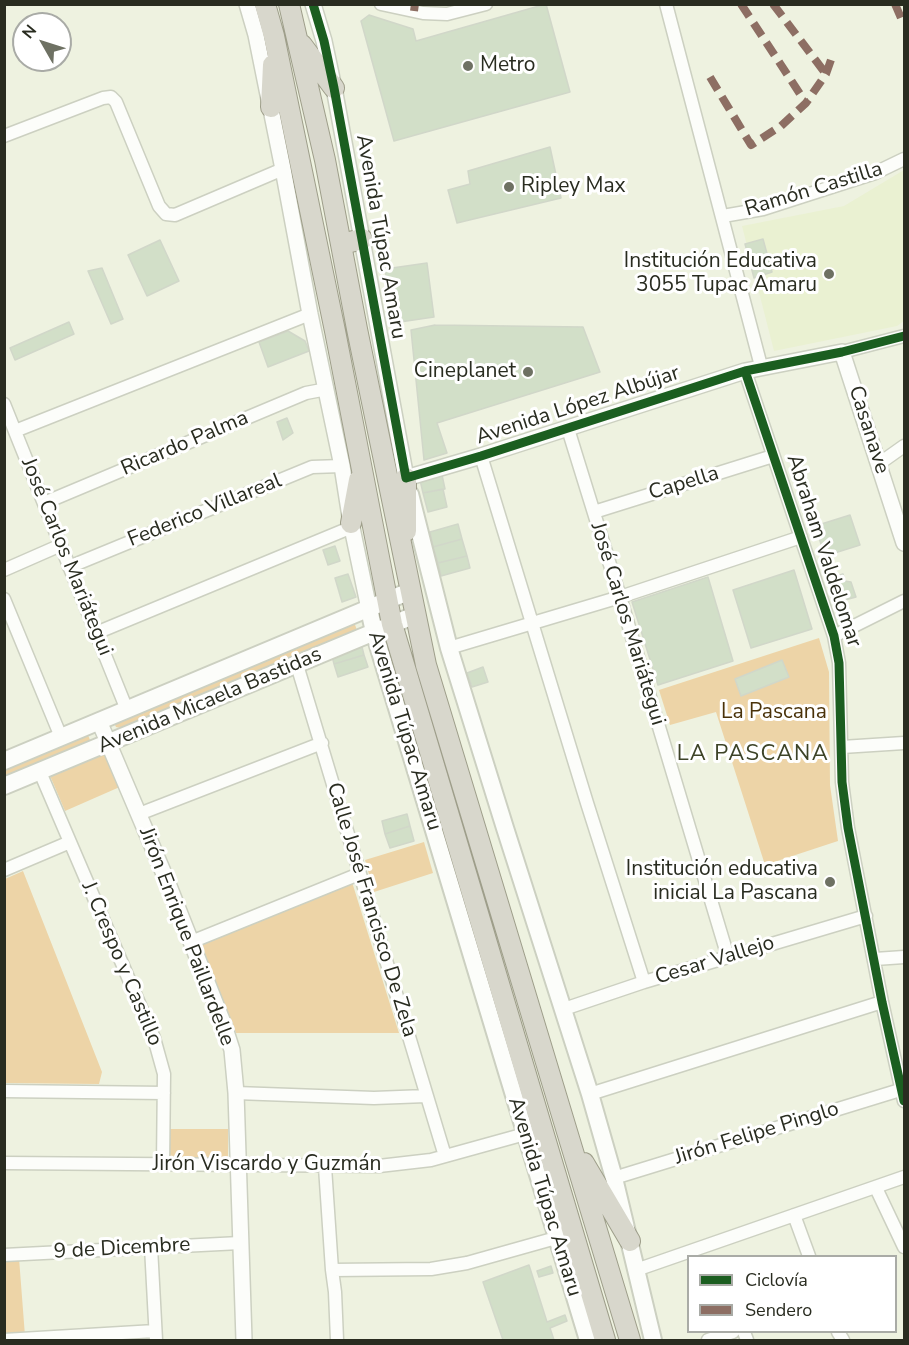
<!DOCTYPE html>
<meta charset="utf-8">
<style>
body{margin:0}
#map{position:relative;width:909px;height:1345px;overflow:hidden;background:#eef2e0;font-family:"Nunito Sans",sans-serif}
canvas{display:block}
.frame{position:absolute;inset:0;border:6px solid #292c20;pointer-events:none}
.legend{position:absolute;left:687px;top:1255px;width:210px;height:78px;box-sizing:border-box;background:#fff;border:2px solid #a9aba6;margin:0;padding:8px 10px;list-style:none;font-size:18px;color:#292c20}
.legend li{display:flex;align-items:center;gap:12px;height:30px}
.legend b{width:30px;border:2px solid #a9aba6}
.north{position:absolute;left:12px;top:12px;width:60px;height:60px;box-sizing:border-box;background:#fff;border:2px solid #a9aba6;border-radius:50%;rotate:309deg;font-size:16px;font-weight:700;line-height:24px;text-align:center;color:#292c20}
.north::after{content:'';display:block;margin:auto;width:21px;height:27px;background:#6e7163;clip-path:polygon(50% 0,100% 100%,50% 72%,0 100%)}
</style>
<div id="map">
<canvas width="909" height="1345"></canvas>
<div class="frame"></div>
<ul class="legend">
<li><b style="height:8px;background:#1b5e20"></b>Ciclovía</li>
<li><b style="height:8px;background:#8d6e63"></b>Sendero</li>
</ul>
<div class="north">N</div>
</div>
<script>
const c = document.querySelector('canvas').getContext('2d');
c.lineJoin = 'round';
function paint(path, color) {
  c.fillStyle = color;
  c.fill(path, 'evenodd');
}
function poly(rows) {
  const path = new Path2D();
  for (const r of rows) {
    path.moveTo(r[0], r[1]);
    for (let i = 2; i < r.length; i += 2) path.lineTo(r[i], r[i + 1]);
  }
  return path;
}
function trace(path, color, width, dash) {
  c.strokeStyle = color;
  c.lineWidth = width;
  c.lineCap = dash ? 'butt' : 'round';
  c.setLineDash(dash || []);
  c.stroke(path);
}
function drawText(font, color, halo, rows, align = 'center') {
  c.font = font + ' "Nunito Sans",sans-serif';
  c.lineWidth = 6;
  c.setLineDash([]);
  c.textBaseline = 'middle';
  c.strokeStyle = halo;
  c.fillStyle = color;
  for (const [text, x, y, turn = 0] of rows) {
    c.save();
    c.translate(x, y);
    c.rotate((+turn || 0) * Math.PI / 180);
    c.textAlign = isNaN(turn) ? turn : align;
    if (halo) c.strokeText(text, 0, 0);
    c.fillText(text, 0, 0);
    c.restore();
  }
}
const built = poly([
 [904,170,904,321,897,326,774,351,742,226,844,206]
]);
const green = poly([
 [354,622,358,633,124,729,116,727,114,723],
 [819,638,829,672,830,785,838,841,765,865,716,712,670,725,659,690],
 [88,735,90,740,82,748,5,779,5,767,78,737],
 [105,746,122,786,65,811,48,771],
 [424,842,433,873,374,892,365,860],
 [23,871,102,1072,99,1084,5,1083,5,879],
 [349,879,352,882,399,1033,236,1033,199,946],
 [170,1129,228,1129,228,1159,170,1159],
 [5,1258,19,1258,25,1336,5,1336]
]);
const building = poly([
 [546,4,570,92,394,141,361,21,369,15,413,29,416,41,546,4],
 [550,147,561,198,457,223,448,190,470,184,468,171,550,147],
 [763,239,772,272,754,278,745,244,763,239],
 [160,240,179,281,147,296,128,255,160,240],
 [427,263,434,317,393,323,385,269,427,263],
 [102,268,123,319,111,324,88,271,102,268],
 [69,322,74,334,15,360,10,348,69,322],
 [435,325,583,327,600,372,437,423,447,453,424,460,411,330,435,325],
 [288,331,305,341,309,351,268,367,259,342,288,331],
 [287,418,293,433,283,440,277,422,287,418],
 [442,475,445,489,423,493,420,480,442,475],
 [443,489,447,507,428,512,423,493,443,489],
 [850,515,860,545,825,556,815,526,850,515],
 [458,524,462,539,433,547,430,532,458,524],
 [462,539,467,556,438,563,433,547,462,539],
 [335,546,340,561,328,565,323,550,335,546],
 [467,556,470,568,441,576,438,563,467,556],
 [794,570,812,629,751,648,733,590,794,570],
 [348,574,356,597,342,602,335,578,348,574],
 [843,574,845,581,851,582,856,597,834,603,827,579,843,574],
 [708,577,733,661,658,685,632,602,708,577],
 [362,647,364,655,334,664,332,656,362,647],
 [364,655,368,667,338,677,334,664,364,655],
 [782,660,789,677,741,696,735,679,782,660],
 [483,667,488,682,472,687,467,673,483,667],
 [407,814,410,826,385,834,382,821,407,814],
 [410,826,414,841,390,848,385,834,410,826],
 [529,1265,547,1322,565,1315,567,1321,550,1328,554,1340,503,1340,483,1282,529,1265],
 [551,1266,553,1273,539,1277,537,1271,551,1266]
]);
const minor = poly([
 [381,4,423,13,447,14,486,4],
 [666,4,761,366],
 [4,136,103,98,111,97,116,102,159,206,166,214,175,215,283,169],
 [723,216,763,209,875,173,904,159],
 [842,352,904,336],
 [745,371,834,636,839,663,842,782,848,828,882,1002,904,1101],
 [4,404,127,710],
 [568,429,620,597,728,957],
 [15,431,310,314],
 [481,456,587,803,644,982],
 [880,463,904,446],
 [44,503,306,393,327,389],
 [594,512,773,456],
 [69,567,312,467,342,466],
 [4,570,61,545],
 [4,599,61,737],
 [96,633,352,527],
 [834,636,904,601],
 [449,648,620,597,801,537],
 [297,665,445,1156],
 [842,747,904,743],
 [40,772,154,1038,164,1074,163,1164],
 [139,814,322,743],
 [4,870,70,842],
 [191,942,359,874],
 [875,959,904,957],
 [564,1009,644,982,866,916],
 [4,1091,164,1093],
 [236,1093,374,1098,426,1096],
 [590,1094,882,1002],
 [4,1163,379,1166,431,1160,525,1134],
 [325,1167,332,1270,335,1292,337,1340],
 [614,1178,900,1090],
 [876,1188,904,1247],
 [794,1215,809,1256],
 [151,1247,156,1340],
 [4,1255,240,1243],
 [332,1270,431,1269,467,1263,556,1238],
 [636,1270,904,1177],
 [744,1332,747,1340],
 [838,1332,843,1340],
 [4,1340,155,1331],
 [708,1340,733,1332]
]);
const tertiary = poly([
 [247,4,256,35,283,169,310,314,342,466,351,523,369,609],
 [313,4,324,41,334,88,406,478,481,456,745,371,842,352,904,543],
 [99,721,167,881,224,1025,232,1050,236,1093,244,1340]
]);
const secondary = poly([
 [410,494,449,648,505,828,590,1094,614,1178,653,1340],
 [369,609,374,632,588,1340],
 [4,761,410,591],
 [4,786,415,615]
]);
const trunk = poly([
 [265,4,274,36,335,331,392,624,605,1340],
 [289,4,325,160,357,329,426,665,630,1340],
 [302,45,334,88],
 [271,107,273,65],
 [342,244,362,239],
 [351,523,359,480],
 [406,531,406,478],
 [584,1163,630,1241]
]);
const quiet = poly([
 [741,4,806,103],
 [773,4,826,74],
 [895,4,904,25],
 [414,11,415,4],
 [710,77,751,145,781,126,806,103,826,74,833,54]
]);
const cycleway = poly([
 [313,4,324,41,334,88,406,478,481,456,745,371,842,352,904,336],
 [745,371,834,636,839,663,842,782,848,828,882,1002,904,1101]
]);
const markers = [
 [468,66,6,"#6e7163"],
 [509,187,6,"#6e7163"],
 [829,274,6,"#6e7163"],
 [528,372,6,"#6e7163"],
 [830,882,6,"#6e7163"]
];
const poiNames = [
 ["Metro",480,66,"left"],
 ["Ripley Max",521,187,"left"],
 ["Institución Educativa",817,262],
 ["3055 Tupac Amaru",817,286],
 ["Cineplanet",516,372],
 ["Institución educativa",818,870],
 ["inicial La Pascana",818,894]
];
const streetNames = [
 ["Ramón Castilla",814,190,-17],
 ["Avenida Túpac Amaru",380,237,80],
 ["Avenida López Albújar",578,406,-18],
 ["Casanave",868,430,72],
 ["Ricardo Palma",185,444,-23],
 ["Capella",684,484,-17],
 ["Federico Villareal",205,511,-22],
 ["Abraham Valdelomar",823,551,72],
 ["José Carlos Mariátegui",66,557,68],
 ["José Carlos Mariátegui",627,624,73],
 ["Avenida Micaela Bastidas",210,701,-23],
 ["Avenida Túpac Amaru",404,731,73],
 ["Calle José Francisco De Zela",371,910,73],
 ["Jirón Enrique Paillardelle",186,937,69],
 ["Cesar Vallejo",715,961,-17],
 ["J. Crespo y Castillo",121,964,67],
 ["Jirón Felipe Pinglo",757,1134,-17],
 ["Jirón Viscardo y Guzmán",267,1165],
 ["Avenida Túpac Amaru",544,1197,73],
 ["9 de Dicembre",122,1249,-3]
];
const parkNames = [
 ["La Pascana",774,713]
];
const neighbourhoodNames = [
 ["LA PASCANA",753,755]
];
paint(built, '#eaf1d2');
paint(green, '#edd4a7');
paint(building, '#d2dfc8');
trace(building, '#d1d7c9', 1.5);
trace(minor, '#ccd0c1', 15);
trace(tertiary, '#ccd0c1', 18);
trace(secondary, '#ccd0c1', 20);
trace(trunk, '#9e9e8a', 22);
trace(minor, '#fcfdfa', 12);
trace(tertiary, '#fcfdfa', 15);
trace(secondary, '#fcfdfa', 16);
trace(trunk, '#d8d7cc', 20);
trace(quiet, '#8d6e63', 8, [15, 8]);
trace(cycleway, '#1b5e20', 9);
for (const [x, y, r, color] of markers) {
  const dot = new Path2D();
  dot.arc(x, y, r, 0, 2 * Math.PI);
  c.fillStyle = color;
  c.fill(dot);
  trace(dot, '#fff', 2);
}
drawText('21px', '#292c20', '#fff', poiNames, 'right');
drawText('21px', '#292c20', '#fff', streetNames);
drawText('21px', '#4a3209', '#fff', parkNames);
c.letterSpacing = '1.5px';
drawText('22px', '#3d4327', '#fff', neighbourhoodNames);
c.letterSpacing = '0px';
</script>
